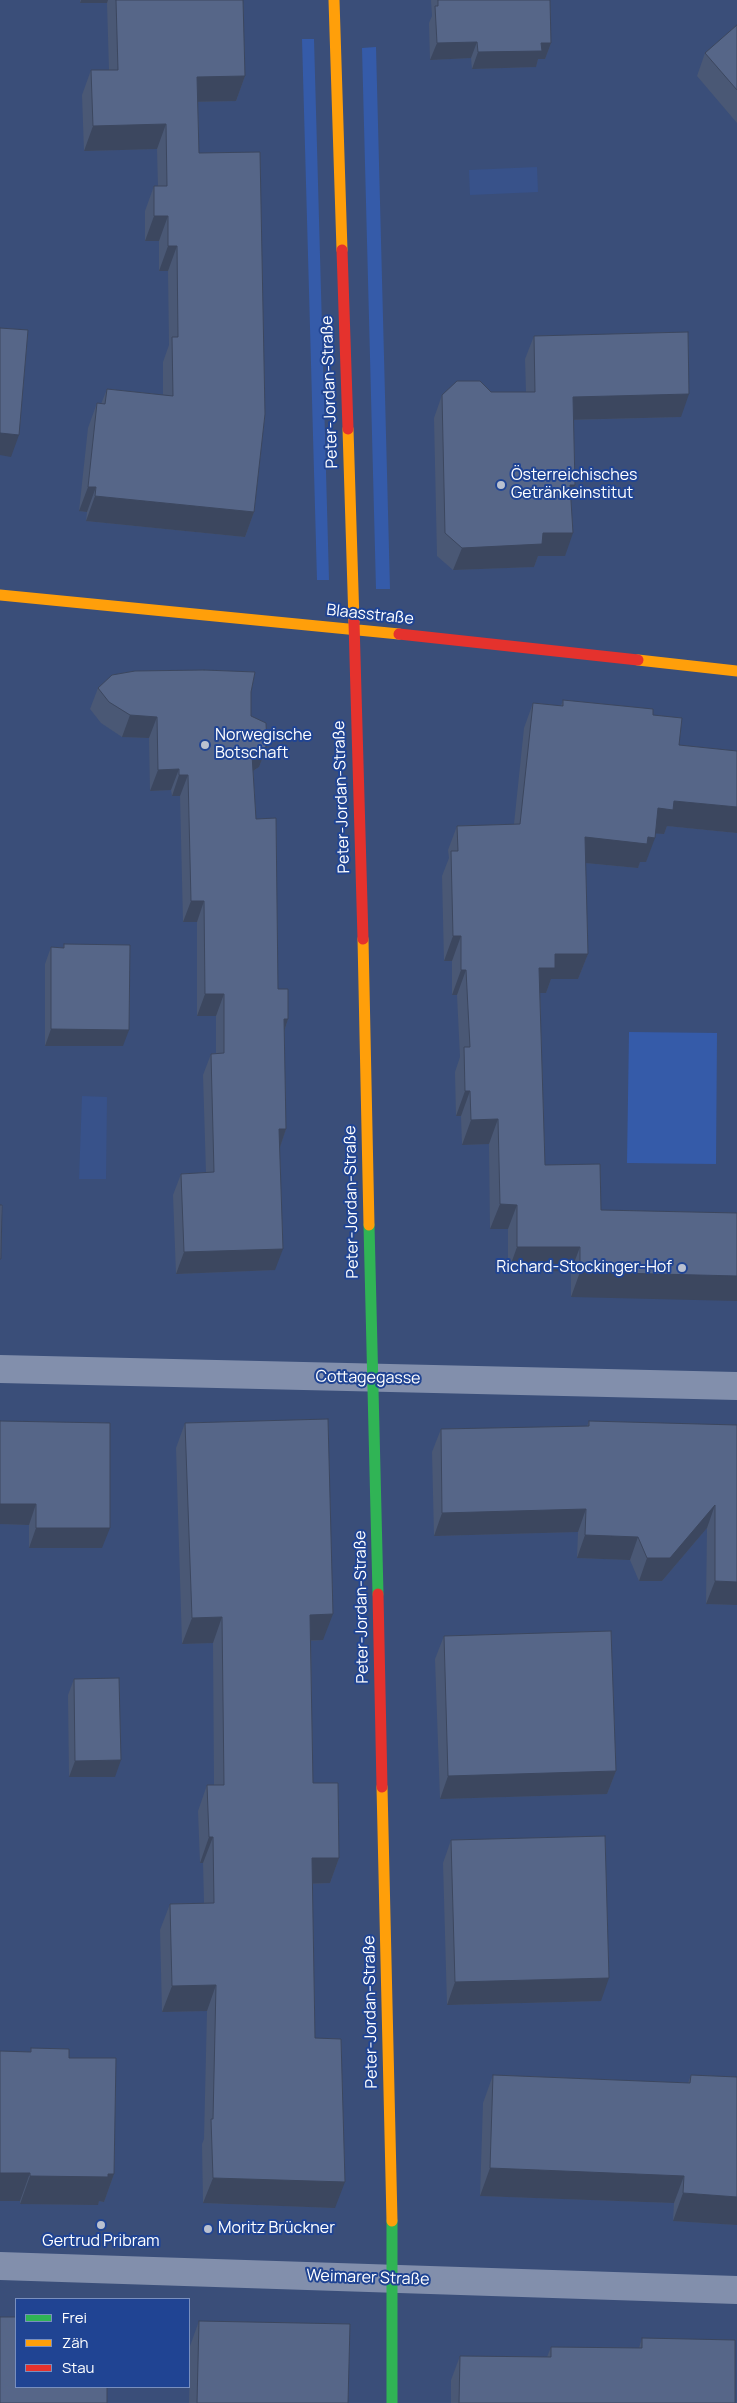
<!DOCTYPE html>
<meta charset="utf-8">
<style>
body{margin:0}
#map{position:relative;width:737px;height:2403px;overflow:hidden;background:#3a4e79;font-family:Manrope,sans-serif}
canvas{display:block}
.legend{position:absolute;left:15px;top:2298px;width:175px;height:90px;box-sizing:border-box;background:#204493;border:1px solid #798fbe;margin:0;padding:6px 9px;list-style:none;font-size:15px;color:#fff}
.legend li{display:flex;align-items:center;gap:10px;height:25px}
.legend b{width:25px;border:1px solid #798fbe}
</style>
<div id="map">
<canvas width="737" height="2403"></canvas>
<ul class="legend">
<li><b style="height:6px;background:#30b455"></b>Frei</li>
<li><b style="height:6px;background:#ff9f0a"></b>Zäh</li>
<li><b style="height:6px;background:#e5322d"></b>Stau</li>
</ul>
</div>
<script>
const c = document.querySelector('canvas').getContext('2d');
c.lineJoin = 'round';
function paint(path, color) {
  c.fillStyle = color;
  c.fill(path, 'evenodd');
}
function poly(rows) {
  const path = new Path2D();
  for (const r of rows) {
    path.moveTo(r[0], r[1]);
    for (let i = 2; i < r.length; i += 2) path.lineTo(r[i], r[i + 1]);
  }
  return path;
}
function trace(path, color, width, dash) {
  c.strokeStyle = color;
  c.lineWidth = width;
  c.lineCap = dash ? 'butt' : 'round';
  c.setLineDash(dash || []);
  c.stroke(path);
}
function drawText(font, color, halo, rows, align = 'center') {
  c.font = font + ' Manrope,sans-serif';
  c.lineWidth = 4;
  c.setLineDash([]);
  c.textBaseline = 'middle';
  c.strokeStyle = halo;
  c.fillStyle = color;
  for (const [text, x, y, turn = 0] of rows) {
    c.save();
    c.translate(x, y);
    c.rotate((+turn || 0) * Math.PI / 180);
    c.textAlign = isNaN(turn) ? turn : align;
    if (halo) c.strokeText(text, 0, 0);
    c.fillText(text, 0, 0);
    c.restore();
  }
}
const green = poly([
 [302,39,314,39,329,580,317,580],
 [376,47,390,589,376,589,362,48],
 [629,1032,717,1033,716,1164,627,1163]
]);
const water = poly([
 [537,167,538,192,470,195,469,170],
 [82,1096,107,1097,106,1179,79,1179]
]);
const street = poly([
 [0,1369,737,1386],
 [0,2266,737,2290]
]);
const fast = poly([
 [369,1225,378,1594],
 [392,2221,392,2403]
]);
const slow = poly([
 [334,0,342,250],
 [348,429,354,622],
 [0,595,399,634],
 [638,660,737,671],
 [363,939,369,1225],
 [382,1787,392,2221]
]);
const jam = poly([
 [342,250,348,429],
 [354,622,363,939],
 [399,634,638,660],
 [378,1594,382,1787]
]);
const wall = poly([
 [80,0,243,0,245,76,236,101,198,102,199,153,254,512,245,537,86,521,87,512,79,511,88,428,97,403,101,404,107,389,163,395,163,362,169,345,168,271,159,271,159,241,145,241,145,211,154,186,158,186,157,149,84,151,82,95,91,70,109,70,107,3,80,3],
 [431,0,550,0,551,43,545,59,538,59,536,67,472,69,471,58,430,60,429,23,432,16],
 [737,25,737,123,697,76,705,53],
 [534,336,681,417,573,420,575,485,571,497,565,556,538,556,534,567,453,570,437,556,434,418,442,395,491,392,526,392,525,359],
 [98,688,251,692,251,716,267,746,259,767,253,771,256,819,278,989,288,1019,284,1032,286,1129,280,1147,275,1270,176,1274,173,1195,181,1174,206,1173,203,1075,211,1054,216,1053,216,1016,197,1016,197,922,183,922,180,796,172,796,171,790,150,791,149,738,122,737,101,723,90,709],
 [563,700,653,715,679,745,737,751,737,833,667,826,664,834,655,833,646,862,640,862,638,868,585,863,588,954,578,979,551,979,546,993,540,993,545,1165,601,1210,737,1213,571,1297,571,1271,508,1272,508,1229,490,1229,489,1144,462,1145,461,1116,456,1116,455,1072,460,1057,457,995,452,995,452,961,444,961,442,876,449,858,448,850,457,826,514,824,524,728,533,703,561,706],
 [64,944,123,1046,45,1046,45,964,51,947,63,948],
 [0,1421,102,1548,29,1548,29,1525,0,1524],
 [589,1421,737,1425,737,1605,706,1604,707,1528,662,1581,639,1581,630,1560,577,1558,578,1532,434,1536,432,1452,441,1429,587,1426],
 [185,1423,323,1640,311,1641,313,1783,339,1858,330,1883,312,1884,315,2038,335,2208,203,2203,202,2144,204,2139,207,2011,162,2012,160,1930,170,1904,204,1903,203,1863,200,1863,198,1811,207,1785,214,1785,213,1643,182,1644,176,1448],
 [444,1636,616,1771,607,1794,440,1799,435,1659],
 [74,1679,115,1777,69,1777,68,1695],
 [451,1840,601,2001,447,2005,443,1863],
 [31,2048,69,2058,114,2174,104,2202,99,2201,98,2205,20,2204,20,2201,0,2201,0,2051,30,2052],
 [493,2075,688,2083,691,2075,737,2077,737,2225,673,2221,674,2203,480,2196,483,2103],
 [199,2321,348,2403,189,2403,190,2346],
 [642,2338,735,2403,451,2403,451,2380,460,2356,547,2357,551,2347,639,2348]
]);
const shadedWall = poly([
 [81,0,108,0,107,3,80,3],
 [477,42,471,58,430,60,437,43],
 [541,43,551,43,545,59,538,59,536,67,472,69,478,52],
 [245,76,236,101,188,102,197,77],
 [166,124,157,149,84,151,93,126],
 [154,216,168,216,159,241,145,241],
 [168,246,177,246,168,271,159,271],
 [689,394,681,417,564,420,573,397],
 [0,433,19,435,11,457,0,455],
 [570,485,575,485,567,508],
 [88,487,96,487,87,512,79,511],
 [95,496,254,512,245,537,86,521],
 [543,533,573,533,565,556,538,556,534,567,453,570,462,548],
 [130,715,157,717,149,738,122,737],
 [267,746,259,767,245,776,252,755],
 [179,769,171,790,150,791,158,770],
 [179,775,188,775,180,796,172,796],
 [674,801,737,807,737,833,667,826,664,834,649,833,658,808],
 [585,837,648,837,655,838,646,862,640,862,638,868,575,862],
 [191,901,204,901,197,922,183,922],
 [453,936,461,936,452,961,444,961],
 [555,954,588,954,578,979,551,979,546,993,530,993,539,968],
 [461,970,466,970,457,995,452,995],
 [205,994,224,994,216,1016,197,1016],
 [284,1019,288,1019,281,1041],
 [51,1029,129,1030,123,1046,45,1046],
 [465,1091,470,1091,461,1116,456,1116],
 [498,1119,489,1144,462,1145,471,1120],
 [279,1129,286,1129,279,1150],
 [500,1204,517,1205,508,1229,490,1229],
 [517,1247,580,1247,571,1271,508,1272],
 [283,1249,275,1270,176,1274,184,1252],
 [580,1272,737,1276,737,1301,571,1297],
 [0,1504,36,1504,29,1525,0,1524],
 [715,1505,707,1528,662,1581,639,1581,647,1558],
 [586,1509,578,1532,434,1536,442,1513],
 [36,1528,110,1528,102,1548,29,1548],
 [585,1535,638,1537,630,1560,577,1558],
 [715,1581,737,1582,737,1605,706,1604],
 [333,1614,323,1640,301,1641,310,1615],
 [222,1617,213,1643,182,1644,192,1618],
 [121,1760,115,1777,69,1777,75,1761],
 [616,1771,607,1794,440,1799,448,1776],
 [209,1837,213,1837,203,1863,200,1863],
 [312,1858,339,1858,330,1883,303,1884],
 [609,1978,601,2001,447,2005,455,1982],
 [216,1985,207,2011,162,2012,172,1986],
 [490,2168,684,2176,674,2203,480,2196],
 [0,2173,30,2173,20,2201,0,2201],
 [108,2174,114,2174,104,2202,99,2201,98,2205,20,2204,30,2176],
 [213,2178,345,2182,335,2208,203,2203],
 [683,2193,737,2197,737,2225,673,2221]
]);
const building = poly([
 [116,0,243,0,245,76,197,77,199,153,260,152,265,414,254,512,95,496,96,487,88,487,97,403,105,404,107,389,173,396,172,337,178,337,177,246,168,246,168,216,154,216,154,186,167,186,166,124,93,126,91,70,118,70,116,0],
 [438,0,550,0,551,43,541,43,542,51,478,52,477,42,437,43,435,6,438,6,438,0],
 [737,25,737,90,705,53,737,25],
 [0,328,28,330,19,435,0,433,0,328],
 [688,332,689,394,573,397,575,485,570,485,573,533,543,533,542,544,462,548,445,533,442,395,457,381,480,381,491,392,535,392,534,336,688,332],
 [204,670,255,672,251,692,251,716,266,723,267,746,252,755,256,819,276,818,278,989,288,989,288,1019,284,1019,286,1129,279,1129,283,1249,184,1252,181,1174,214,1172,211,1054,224,1053,224,994,205,994,204,901,191,901,188,775,179,775,179,769,158,770,157,717,130,715,109,702,98,688,112,675,135,671,204,670],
 [563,700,653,709,653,715,682,718,679,745,737,751,737,807,674,801,673,810,658,808,655,838,648,837,647,844,585,837,588,954,555,954,555,968,539,968,545,1165,600,1164,601,1210,737,1213,737,1276,580,1272,580,1247,517,1247,517,1205,500,1204,498,1119,471,1120,470,1091,465,1091,464,1047,470,1047,466,970,461,970,461,936,453,936,451,851,458,851,457,826,520,824,533,703,563,706,563,700],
 [64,944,130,945,129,1030,51,1029,51,947,64,948,64,944],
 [0,1205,2,1205,1,1259,0,1259,0,1205],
 [328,1419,333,1614,310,1615,313,1783,338,1783,339,1858,312,1858,315,2038,341,2039,345,2182,213,2178,211,2119,213,2119,216,1985,172,1986,170,1904,214,1903,213,1837,209,1837,207,1785,224,1785,222,1617,192,1618,185,1423,328,1419],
 [0,1421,110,1423,110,1528,36,1528,36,1504,0,1504,0,1421],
 [589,1421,737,1425,737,1582,715,1581,715,1505,670,1558,647,1558,638,1537,585,1535,586,1509,442,1513,441,1429,589,1426,589,1421],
 [611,1631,616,1771,448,1776,444,1636,611,1631],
 [119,1678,121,1760,75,1761,74,1679,119,1678],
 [605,1836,609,1978,455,1982,451,1840,605,1836],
 [31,2048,69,2049,69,2058,116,2058,114,2174,108,2174,108,2177,30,2176,30,2173,0,2173,0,2051,31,2052,31,2048],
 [493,2075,690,2083,691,2075,737,2077,737,2197,683,2193,684,2176,490,2168,493,2075],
 [0,2317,16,2317,16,2387,107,2387,107,2403,0,2403,0,2317],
 [199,2321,350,2324,348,2403,197,2403,199,2321],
 [642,2338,735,2340,735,2403,459,2403,460,2356,551,2357,551,2347,642,2348,642,2338]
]);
const markers = [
 [501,485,5,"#bac1d0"],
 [205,745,5,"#bac1d0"],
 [682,1268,5,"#bac1d0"],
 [101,2225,5,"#bac1d0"],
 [208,2229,5,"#bac1d0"]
];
const streetNames = [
 ["Peter-Jordan-Straße",330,392,-92],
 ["Blaasstraße",370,615,6],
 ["Peter-Jordan-Straße",342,797,-92],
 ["Peter-Jordan-Straße",352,1202,-91],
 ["Cottagegasse",368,1378,1],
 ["Peter-Jordan-Straße",362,1607,-91],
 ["Peter-Jordan-Straße",371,2012,-91],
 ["Weimarer Straße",368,2278,2]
];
const poiNames = [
 ["Österreichisches",511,476],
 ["Getränkeinstitut",511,494],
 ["Norwegische",215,736],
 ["Botschaft",215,754],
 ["Richard-Stockinger-Hof",672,1268,"right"],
 ["Moritz Brückner",218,2229],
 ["Gertrud Pribram",101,2242,"center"]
];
paint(green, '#355ba9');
paint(water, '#38528a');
trace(street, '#828fac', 28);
trace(fast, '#30b455', 11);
trace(slow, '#ff9f0a', 11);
trace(jam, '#e5322d', 11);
paint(wall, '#4a5875');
paint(shadedWall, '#3c475f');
paint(building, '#566688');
trace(building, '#3c475f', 1);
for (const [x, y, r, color] of markers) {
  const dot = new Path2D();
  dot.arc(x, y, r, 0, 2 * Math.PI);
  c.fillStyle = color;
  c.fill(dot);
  trace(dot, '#204493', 2);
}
drawText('16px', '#fff', '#204493', streetNames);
drawText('16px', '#fff', '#204493', poiNames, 'left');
</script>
